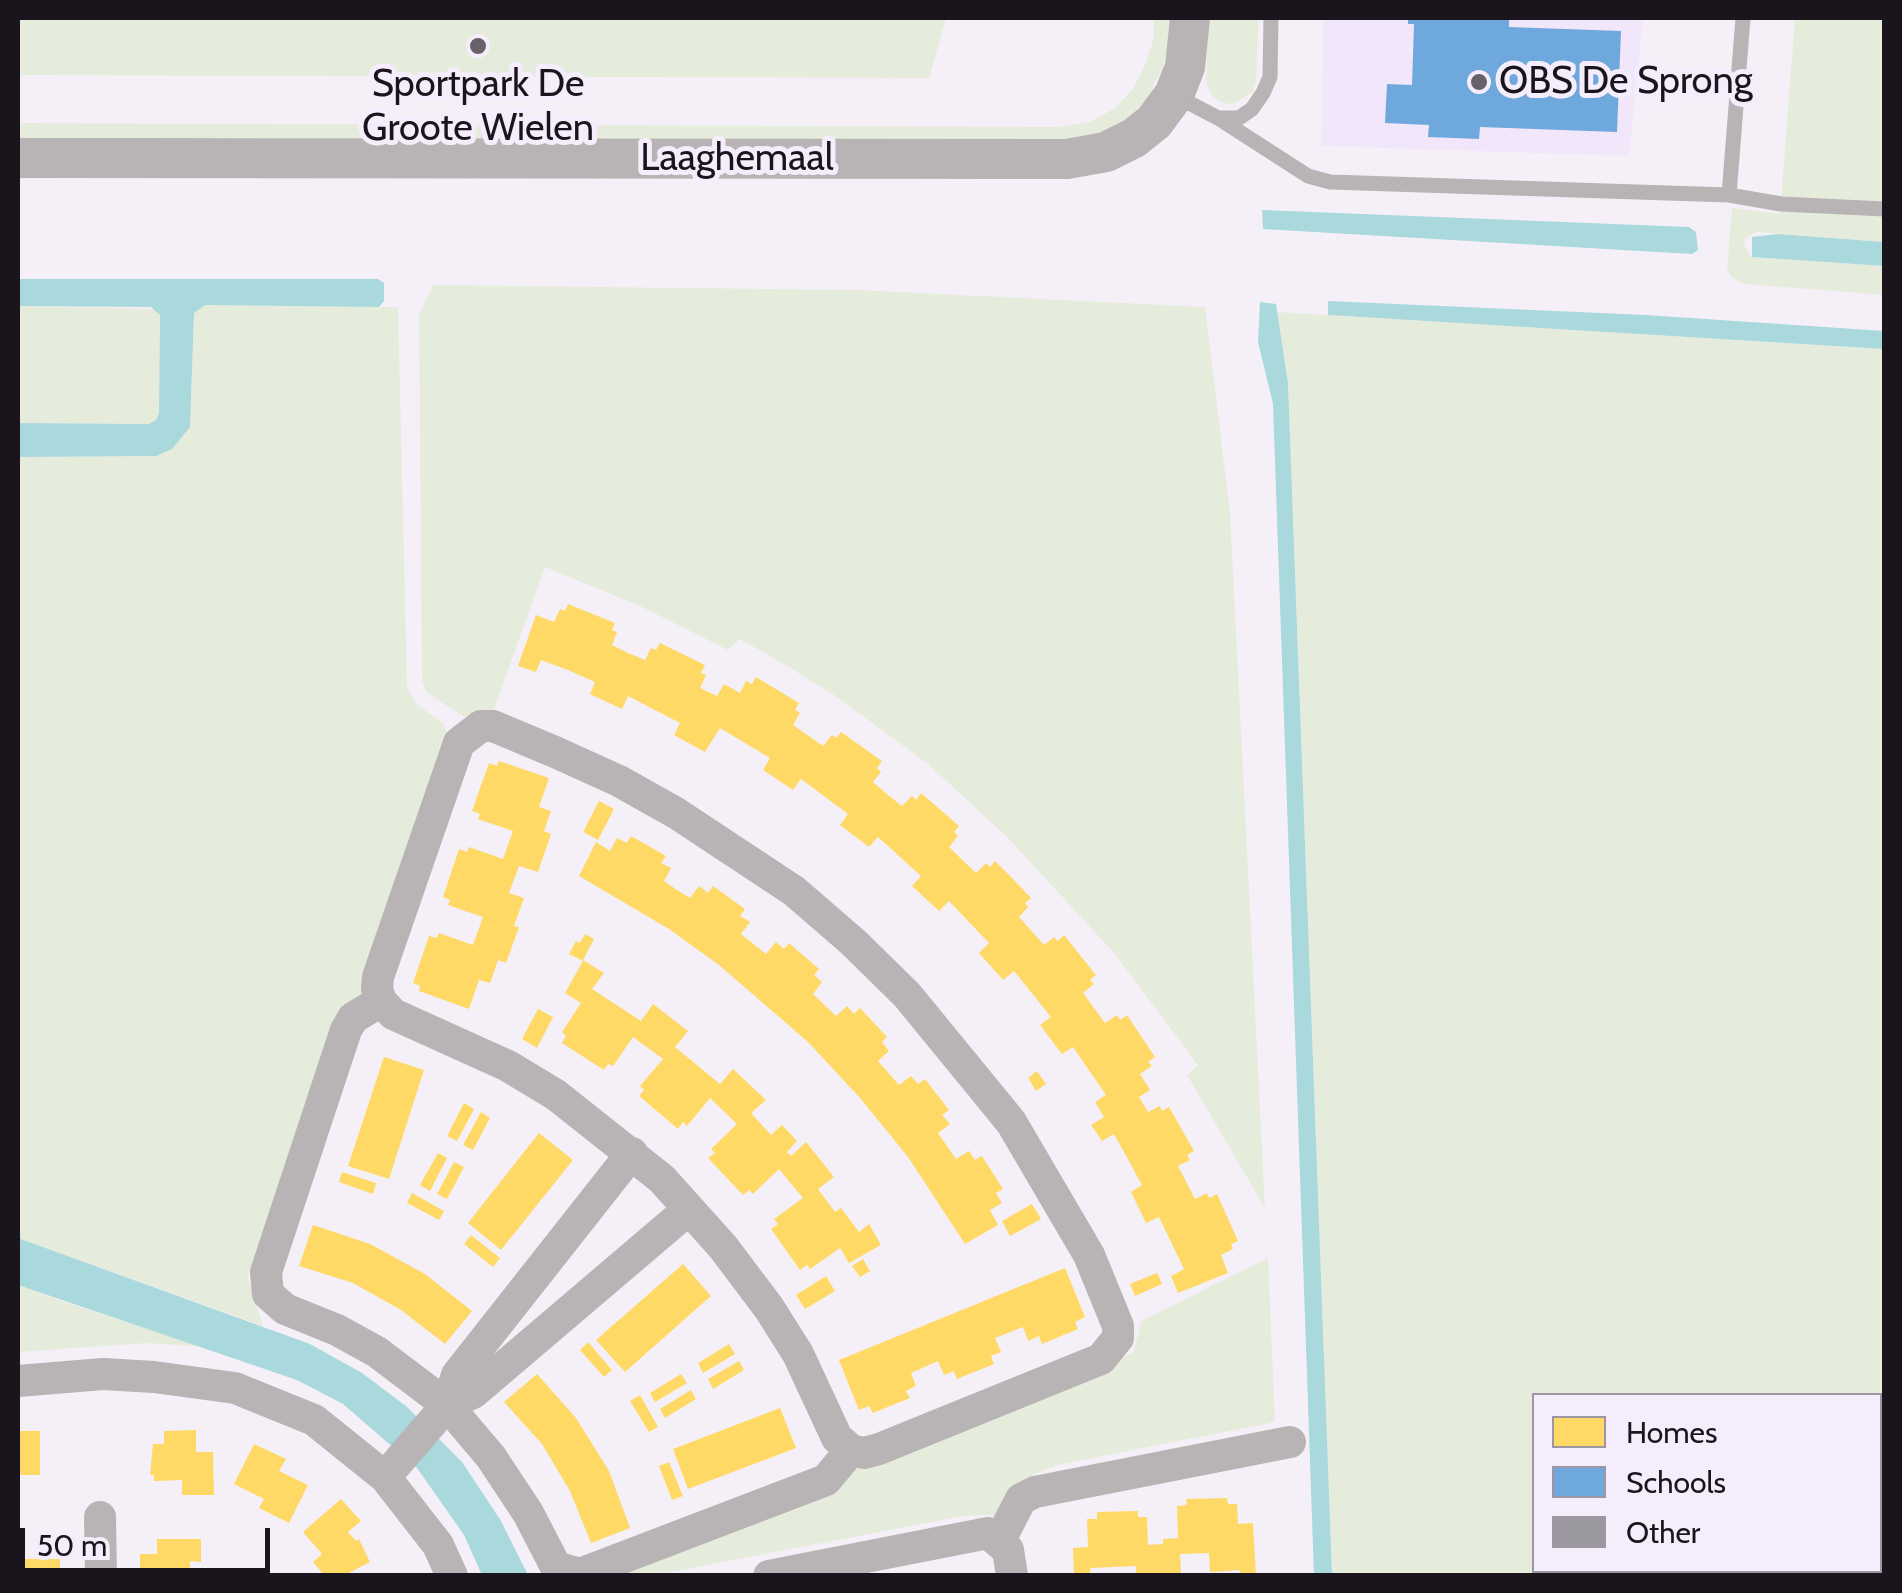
<!DOCTYPE html>
<style>
body{margin:0}
#map{position:relative;width:1902px;height:1593px;overflow:hidden;background:#f5f0f8;font-family:Cabin,sans-serif}
canvas{display:block}
.frame{position:absolute;inset:0;border:20px solid #1a151d;pointer-events:none}
.legend{position:absolute;left:1532px;top:1393px;width:350px;height:180px;box-sizing:border-box;background:#f5edfc;border:2px solid #9d97a3;margin:0;padding:12px 18px;list-style:none;font-size:30px;color:#1a151d}
.legend li{display:flex;align-items:center;gap:20px;height:50px}
.legend b{width:50px;border:2px solid #9d97a3}
.scale{position:absolute;left:20px;top:1528px;width:250px;height:45px;box-sizing:border-box;border:5px solid #1a151d;border-top:0;padding-left:12px;font-size:30px;line-height:35px;white-space:nowrap;color:#1a151d;-webkit-text-stroke:8px #f5edfc;paint-order:stroke}
</style>
<div id="map">
<canvas width="1902" height="1593"></canvas>
<div class="frame"></div>
<ul class="legend">
<li><b style="height:28px;background:#ffd966"></b>Homes</li>
<li><b style="height:28px;background:#6fa8dc"></b>Schools</li>
<li><b style="height:28px;background:#9b979e"></b>Other</li>
</ul>
<div class="scale">50 m</div>
</div>
<script>
const c = document.querySelector('canvas').getContext('2d');
c.lineJoin = 'round';
function paint(path, color) {
  c.fillStyle = color;
  c.fill(path, 'evenodd');
}
function poly(rows) {
  const path = new Path2D();
  for (const r of rows) {
    path.moveTo(r[0], r[1]);
    for (let i = 2; i < r.length; i += 2) path.lineTo(r[i], r[i + 1]);
  }
  return path;
}
function trace(path, color, width, dash) {
  c.strokeStyle = color;
  c.lineWidth = width;
  c.lineCap = dash ? 'butt' : 'round';
  c.setLineDash(dash || []);
  c.stroke(path);
}
function drawText(font, color, halo, rows, align = 'center') {
  c.font = font + ' Cabin,sans-serif';
  c.lineWidth = 10;
  c.setLineDash([]);
  c.textBaseline = 'middle';
  c.strokeStyle = halo;
  c.fillStyle = color;
  for (const [text, x, y, turn = 0] of rows) {
    c.save();
    c.translate(x, y);
    c.rotate((+turn || 0) * Math.PI / 180);
    c.textAlign = isNaN(turn) ? turn : align;
    if (halo) c.strokeText(text, 0, 0);
    c.fillText(text, 0, 0);
    c.restore();
  }
}
const built = poly([
 [1323,18,1643,18,1629,156,1321,146]
]);
const green = poly([
 [18,18,946,18,929,78,18,75],
 [1154,18,1171,18,1171,40,1162,69,1147,99,1125,122,1098,137,1062,145,18,141,18,123,1060,127,1092,121,1115,108,1133,89,1146,63,1154,37],
 [1208,18,1259,18,1256,81,1253,92,1233,104,1223,103,1213,97,1206,83],
 [1795,18,1884,18,1884,242,1756,232,1745,239,1744,246,1752,257,1884,266,1884,295,1745,284,1732,278,1727,269,1732,208,1780,214],
 [433,285,858,290,1205,307,1230,513,1265,1208,1187,1075,1198,1065,1115,954,1007,837,928,764,837,697,779,661,740,639,728,650,640,606,545,567,493,712,476,712,464,717,426,692,422,680,419,315],
 [205,305,398,307,407,686,415,703,443,723,448,735,364,990,339,1016,251,1265,248,1277,263,1326,18,1238,18,457,156,456,190,427,194,313],
 [18,306,156,309,160,315,159,413,156,420,149,424,18,423],
 [1277,312,1884,349,1884,1440,1880,1439,1880,1396,1534,1396,1534,1570,1753,1571,1752,1575,1332,1575,1288,383],
 [1268,1258,1275,1422,1058,1465,1035,1474,1015,1490,998,1520,990,1515,963,1516,655,1575,610,1576,859,1465,876,1467,1067,1385,1134,1352,1141,1321],
 [18,1285,76,1306,203,1347,148,1343,18,1352]
]);
const water = poly([
 [1262,210,1689,227,1696,232,1698,250,1692,254,1263,229],
 [1778,234,1884,242,1884,266,1752,257,1752,237],
 [18,279,378,279,384,283,384,301,379,307,205,305,194,313,190,427,172,449,156,456,18,457,18,423,149,424,156,420,159,413,160,315,151,307,18,306],
 [1328,301,1646,315,1884,331,1884,349,1328,315],
 [1260,302,1276,304,1288,383,1332,1575,1314,1575,1273,404,1258,342],
 [18,1238,310,1344,362,1373,406,1406,462,1462,501,1521,528,1575,482,1575,464,1535,417,1468,343,1404,297,1380,18,1285]
]);
const homes = poly([
 [568,604,615,623,612,630,617,632,612,645,628,653,645,660,651,648,656,650,660,643,705,665,701,673,706,675,700,688,717,696,724,684,740,693,746,681,752,684,756,677,799,703,795,710,800,713,793,725,823,746,832,735,836,738,841,732,882,761,877,768,881,772,873,782,888,795,902,806,912,796,916,800,921,793,959,826,954,832,958,836,949,847,976,873,986,863,990,867,995,861,1013,879,1031,898,1025,903,1028,907,1019,917,1044,945,1054,937,1058,941,1064,935,1096,975,1090,980,1094,984,1083,993,1105,1023,1117,1015,1120,1020,1127,1015,1155,1057,1148,1062,1152,1066,1140,1074,1150,1090,1139,1097,1148,1112,1160,1106,1162,1111,1169,1107,1194,1151,1187,1155,1190,1160,1178,1166,1195,1199,1207,1193,1209,1198,1217,1194,1238,1241,1231,1244,1233,1249,1221,1255,1228,1273,1178,1293,1171,1276,1184,1269,1159,1217,1146,1223,1131,1192,1142,1185,1114,1134,1102,1141,1091,1125,1104,1117,1095,1102,1106,1095,1073,1047,1062,1054,1040,1025,1051,1017,1014,971,1003,980,979,953,989,943,949,901,939,911,912,886,921,876,878,837,869,847,840,825,848,814,801,779,793,790,763,770,770,758,720,728,705,752,674,735,680,723,628,696,622,709,590,694,595,682,568,670,541,660,536,672,518,666,536,615,554,622,560,609,565,611],
 [499,761,549,778,539,807,551,811,544,831,551,834,538,872,519,866,509,893,524,898,514,926,519,927,506,963,498,960,490,983,479,980,469,1009,419,991,420,986,413,983,429,936,437,938,439,933,473,945,483,917,448,905,450,900,443,897,459,849,467,852,469,847,503,859,513,831,478,819,480,814,472,811,489,763,497,766],
 [599,801,614,809,598,840,583,832],
 [631,836,666,856,661,863,671,868,664,881,677,890,690,898,699,886,708,893,713,886,745,909,740,916,750,922,741,934,766,954,776,942,784,949,789,943,819,969,814,975,822,982,813,994,836,1016,847,1006,854,1014,860,1008,887,1037,882,1042,889,1051,878,1061,899,1085,911,1076,918,1084,925,1079,949,1110,942,1115,950,1124,938,1133,956,1159,969,1151,975,1160,982,1156,1003,1189,996,1193,1002,1203,990,1210,998,1225,965,1244,908,1157,860,1098,808,1042,719,965,669,929,579,876,596,842,610,851,617,838,627,843],
 [585,934,594,939,583,960,604,973,592,989,641,1021,653,1004,688,1031,675,1047,720,1084,733,1069,766,1100,751,1113,771,1135,782,1125,797,1141,787,1152,791,1156,806,1142,834,1177,818,1189,835,1212,841,1208,859,1232,869,1224,881,1245,849,1263,840,1248,810,1269,807,1265,800,1270,771,1229,778,1224,774,1219,803,1198,779,1169,753,1194,749,1190,743,1195,708,1158,715,1153,711,1149,737,1124,710,1098,687,1126,683,1122,678,1129,639,1096,644,1090,640,1086,663,1059,633,1037,613,1066,608,1064,604,1070,562,1043,566,1036,562,1032,581,1003,565,993,583,961,569,954,576,941,580,943],
 [538,1009,553,1017,537,1048,522,1039],
 [384,1057,424,1070,389,1179,348,1166],
 [1037,1071,1046,1084,1036,1091,1028,1078],
 [464,1103,474,1109,457,1141,447,1136],
 [481,1112,490,1118,473,1150,463,1145],
 [539,1133,573,1160,501,1250,468,1223],
 [438,1153,447,1158,430,1191,420,1185],
 [454,1162,464,1167,447,1199,437,1194],
 [342,1172,376,1183,373,1194,339,1182],
 [412,1193,444,1211,439,1220,407,1203],
 [1032,1204,1041,1219,1010,1236,1002,1221],
 [313,1225,370,1244,425,1274,472,1311,445,1344,401,1310,353,1283,299,1266],
 [471,1235,500,1258,493,1267,464,1244],
 [863,1259,870,1271,860,1277,852,1266],
 [683,1264,711,1296,625,1372,596,1340],
 [1065,1268,1085,1317,1075,1322,1078,1329,1042,1344,1039,1336,1028,1341,1023,1327,995,1338,1001,1352,991,1356,994,1364,957,1379,954,1371,944,1375,938,1361,911,1373,916,1386,906,1391,910,1398,873,1413,869,1406,859,1410,839,1360],
 [1157,1273,1162,1284,1135,1296,1130,1284],
 [826,1276,835,1291,805,1309,796,1295],
 [588,1342,612,1370,604,1377,580,1350],
 [729,1344,735,1354,703,1373,698,1363],
 [739,1361,744,1370,713,1389,708,1379],
 [537,1374,576,1418,609,1471,630,1528,591,1543,570,1491,542,1444,504,1402],
 [681,1374,687,1383,655,1402,650,1393],
 [691,1390,696,1399,665,1418,660,1409],
 [640,1395,658,1427,649,1432,630,1401],
 [780,1408,796,1448,688,1489,673,1449],
 [196,1430,196,1452,213,1452,214,1495,182,1495,182,1480,154,1481,154,1475,150,1475,153,1444,164,1444,164,1431],
 [18,1431,40,1431,40,1475,18,1475],
 [254,1444,286,1459,279,1471,308,1485,289,1523,259,1508,264,1499,234,1484],
 [669,1462,683,1496,672,1500,659,1466],
 [1227,1498,1228,1504,1237,1504,1238,1524,1253,1523,1256,1576,1243,1576,1239,1570,1210,1572,1209,1553,1180,1554,1181,1574,1136,1576,1136,1566,1090,1568,1091,1576,1074,1576,1073,1548,1088,1547,1087,1519,1097,1519,1097,1512,1138,1511,1138,1517,1147,1517,1148,1545,1163,1544,1163,1539,1178,1538,1177,1506,1187,1505,1186,1499],
 [341,1499,361,1521,348,1532,356,1541,359,1539,370,1562,343,1576,325,1576,313,1562,322,1554,303,1532],
 [157,1539,201,1539,201,1562,190,1561,190,1576,140,1576,140,1554,157,1554],
 [18,1541,23,1541,23,1559,60,1559,60,1576,18,1576]
]);
const schools = poly([
 [1408,18,1509,18,1509,27,1621,31,1617,132,1480,127,1479,139,1428,137,1429,125,1385,123,1387,84,1412,85,1414,24,1408,24]
]);
const building = poly([
 [1880,1460,1884,1461,1884,1576,1775,1576,1776,1570,1880,1570]
]);
const service = poly([
 [1174,95,1218,118,1308,176,1330,182,1729,195,1743,18],
 [1218,118,1239,118,1252,109,1263,93,1270,77,1271,18],
 [1729,195,1781,204,1884,209]
]);
const minor = poly([
 [381,1001,353,1018,346,1030,266,1272,268,1294,285,1309,337,1330,377,1352,447,1405,491,1457,528,1513,556,1567,580,1574,826,1480,851,1450,864,1453,879,1449,1101,1359,1118,1338,1118,1326,1089,1255,1011,1122,907,995,853,942,794,891,676,813,619,781,555,752,493,726,481,726,459,743,378,977,377,989,381,1001,393,1014,508,1066,556,1095,662,1179,723,1247,769,1308,798,1354,837,1438,851,1450],
 [18,1381,103,1374,154,1377,235,1388,314,1420,385,1477,438,1545,452,1576],
 [447,1405,457,1375,632,1153],
 [385,1477,447,1405,473,1393,689,1209],
 [100,1517,101,1576],
 [1000,1540,1021,1499,1035,1492,1290,1442],
 [769,1576,988,1533,1008,1550,1012,1576]
]);
const tertiary = poly([
 [18,158,1067,159,1106,152,1134,138,1154,122,1174,95,1185,67,1190,18]
]);
const markers = [
 [478,46,10,"#67626a"],
 [1479,82,10,"#67626a"]
];
const poiNames = [
 ["OBS De Sprong",1499,82],
 ["Sportpark De",478,85,"center"],
 ["Groote Wielen",478,129,"center"]
];
const streetNames = [
 ["Laaghemaal",737,159]
];
paint(built, '#f2e6fa');
paint(green, '#e6ecdb');
paint(water, '#a9d8dd');
paint(homes, '#ffd966');
paint(schools, '#6fa8dc');
paint(building, '#9b979e');
trace(service, '#b8b3b5', 15);
trace(minor, '#b8b3b5', 32);
trace(tertiary, '#b8b3b5', 40);
for (const [x, y, r, color] of markers) {
  const dot = new Path2D();
  dot.arc(x, y, r, 0, 2 * Math.PI);
  c.fillStyle = color;
  c.fill(dot);
  trace(dot, '#f5edfc', 4);
}
drawText('38px', '#1a151d', '#f5edfc', poiNames, 'left');
drawText('38px', '#1a151d', '#f5edfc', streetNames);
</script>
